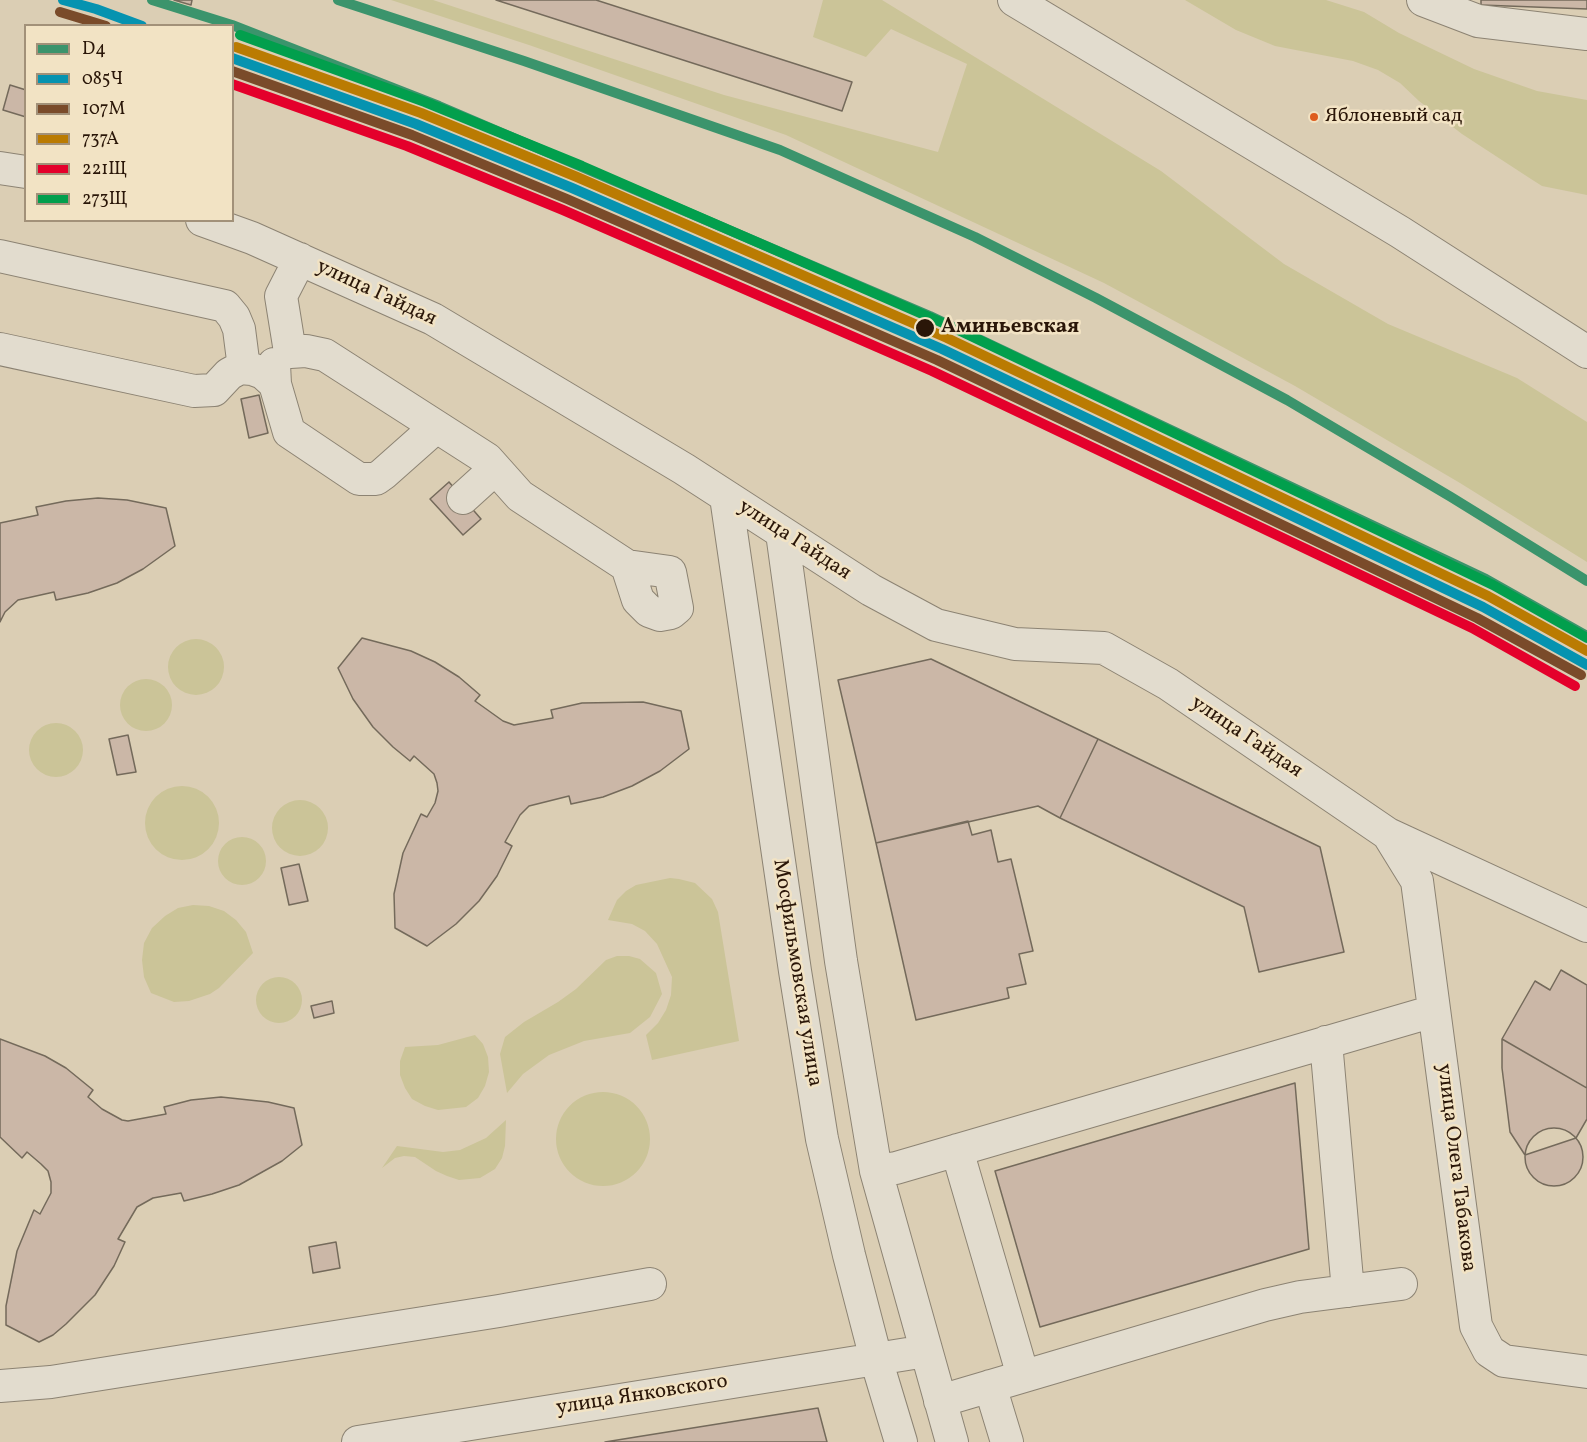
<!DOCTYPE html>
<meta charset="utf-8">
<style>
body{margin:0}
#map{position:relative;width:1587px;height:1442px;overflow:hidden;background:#dbceb4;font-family:Vollkorn,serif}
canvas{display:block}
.legend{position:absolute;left:24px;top:24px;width:210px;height:198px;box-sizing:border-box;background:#f2e3c4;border:2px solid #a29179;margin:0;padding:8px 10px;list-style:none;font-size:18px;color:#2a1608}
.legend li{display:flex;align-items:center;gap:12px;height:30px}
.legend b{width:30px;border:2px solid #a29179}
</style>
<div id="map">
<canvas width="1587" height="1442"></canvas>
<ul class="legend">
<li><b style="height:8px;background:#3b946c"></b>D4</li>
<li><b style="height:8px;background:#0693b0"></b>085Ч</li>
<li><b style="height:8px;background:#7a4b2a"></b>107М</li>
<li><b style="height:8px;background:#ba7b02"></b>737А</li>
<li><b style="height:8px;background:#e4002b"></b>221Щ</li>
<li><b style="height:8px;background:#029f4d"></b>273Щ</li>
</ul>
</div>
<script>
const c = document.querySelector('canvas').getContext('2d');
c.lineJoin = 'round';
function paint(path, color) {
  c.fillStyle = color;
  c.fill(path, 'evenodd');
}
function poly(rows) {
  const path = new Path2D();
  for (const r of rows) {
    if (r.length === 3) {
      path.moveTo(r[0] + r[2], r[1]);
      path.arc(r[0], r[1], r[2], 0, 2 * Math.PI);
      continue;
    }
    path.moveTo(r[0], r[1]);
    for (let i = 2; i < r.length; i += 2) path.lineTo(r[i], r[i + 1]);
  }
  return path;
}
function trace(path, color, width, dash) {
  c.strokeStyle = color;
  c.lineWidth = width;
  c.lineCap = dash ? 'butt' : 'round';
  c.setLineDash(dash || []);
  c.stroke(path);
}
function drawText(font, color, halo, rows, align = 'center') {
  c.font = font + ' Vollkorn,serif';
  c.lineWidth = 5;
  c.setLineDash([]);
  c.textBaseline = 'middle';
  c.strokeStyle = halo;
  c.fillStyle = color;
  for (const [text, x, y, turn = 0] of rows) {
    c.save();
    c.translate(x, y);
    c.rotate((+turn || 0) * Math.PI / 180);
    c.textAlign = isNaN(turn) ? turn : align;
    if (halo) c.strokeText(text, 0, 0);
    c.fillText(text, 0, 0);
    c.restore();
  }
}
const green = poly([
 [391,0,433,0,724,95,938,152,967,64,891,29,866,57,813,37,823,0,882,0,1161,171,1284,264,1388,324,1517,378,1587,422,1587,562,1460,483,1295,386,1104,283,786,135,529,45],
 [1185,0,1326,0,1364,12,1399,33,1474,69,1537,91,1587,100,1587,195,1542,186,1531,179,1462,134,1419,101,1400,83,1378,70,1353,61,1275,46,1236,30],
 [196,667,28],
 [146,705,26],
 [56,750,27],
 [182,823,37],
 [300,828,28],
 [242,861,24],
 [670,878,679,879,695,883,712,899,718,912,739,1041,652,1060,646,1035,658,1023,666,1010,671,995,672,977,657,944,645,931,632,924,608,920,617,900,626,891,636,885],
 [193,905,209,906,224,911,236,920,246,932,253,953,219,988,210,994,189,1001,174,1002,151,993,144,977,142,960,144,943,152,928,165,916,178,908],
 [617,956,629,956,640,959,656,973,662,994,650,1017,630,1033,584,1041,549,1055,523,1074,507,1093,500,1054,505,1037,524,1022,558,1002,576,989,606,960],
 [279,1000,23],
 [475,1035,483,1044,488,1057,489,1072,485,1086,478,1098,466,1107,438,1110,425,1106,412,1099,405,1088,400,1075,400,1061,405,1047,438,1045],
 [603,1139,47],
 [506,1120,505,1146,502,1158,495,1169,480,1178,459,1180,447,1176,436,1171,415,1157,404,1156,395,1158,382,1168,397,1146,443,1152,460,1150,486,1138]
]);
const building = poly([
 [174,0,192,0,191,5,174,0],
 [496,0,596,0,852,82,842,111,496,0],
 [1481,0,1587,0,1587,9,1481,5,1481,0],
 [10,85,26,90,26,117,3,110,10,85],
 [259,395,268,433,249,438,241,399,259,395],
 [449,482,481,519,463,535,430,499,449,482],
 [98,498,127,500,166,508,175,546,143,569,117,583,88,593,56,600,54,592,18,600,5,612,0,622,0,523,38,515,36,507,66,501,98,498],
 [362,638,411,651,435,662,459,677,480,695,475,701,503,721,514,725,553,718,551,710,582,703,643,702,681,711,689,749,660,771,632,786,603,797,571,804,569,796,529,806,520,815,505,842,512,846,497,876,479,901,456,924,427,946,395,928,394,894,403,853,421,814,427,817,435,803,438,791,437,783,434,774,414,756,410,761,393,747,373,727,353,699,338,668,362,638],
 [931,659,1098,739,1060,818,1038,806,876,843,838,680,931,659],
 [128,735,136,772,117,775,109,739,128,735],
 [1098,739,1320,847,1344,952,1259,972,1244,907,1060,818,1098,739],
 [968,821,972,835,991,830,998,862,1011,859,1033,951,1019,954,1026,984,1007,988,1009,998,916,1020,876,843,968,821],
 [299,864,308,901,289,905,281,868,299,864],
 [1561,970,1587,985,1587,1088,1502,1039,1535,981,1550,990,1561,970],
 [332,1001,334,1013,314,1018,311,1006,332,1001],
 [0,1039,45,1056,66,1068,93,1090,88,1097,102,1109,122,1120,128,1121,166,1114,164,1107,191,1100,221,1097,268,1102,294,1108,302,1145,282,1161,239,1185,212,1194,184,1201,181,1193,153,1198,137,1207,118,1239,125,1242,114,1266,95,1295,66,1324,53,1335,39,1342,6,1325,6,1306,17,1251,34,1210,40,1214,51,1193,51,1182,48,1171,41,1164,27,1152,22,1158,0,1137,0,1039],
 [1502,1039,1587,1088,1587,1119,1576,1138,1525,1155,1510,1132,1502,1068,1502,1039],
 [1295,1083,1309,1249,1040,1327,995,1171,1295,1083],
 [1554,1157,29],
 [336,1242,340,1268,313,1273,309,1247,336,1242],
 [818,1408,827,1442,605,1442,636,1437,818,1408]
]);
const minor = poly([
 [1014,0,1400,232,1587,352],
 [1423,0,1478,21,1587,34],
 [0,168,26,172],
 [202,220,252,238,433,319,684,469,871,590,936,625,1015,644,1104,648,1168,684,1388,834,1417,881,1476,1326,1489,1351,1504,1361,1587,1372],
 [0,256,225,306,234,317,239,329,244,368],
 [300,259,281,296,290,352,306,351,325,355,487,459,520,496,627,566,670,572,677,608,671,613,660,615,649,611,638,600,627,566],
 [0,349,194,391,214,390,229,374,240,368,252,369,263,373,275,384],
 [274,364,275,384,289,432,359,479,376,479,383,474,436,427],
 [726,497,795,971,822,1139,849,1255,876,1359,901,1442],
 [463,498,495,469],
 [782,533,841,961,876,1171,952,1442],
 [1388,834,1587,926],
 [1326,1042,1348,1291],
 [957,1150,1023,1376],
 [876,1171,896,1168,1434,1011],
 [0,1386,51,1382,499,1311,650,1284],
 [990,1386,1007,1442],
 [940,1401,1265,1305,1300,1297,1401,1284],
 [358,1442,926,1351]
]);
const rail1 = poly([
 [152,0,232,25,439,106,930,316,1486,579,1587,636],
 [338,0,524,61,780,150,975,237,1096,298,1287,400,1451,497,1587,581]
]);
const rail2 = poly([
 [63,0,96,9,142,26],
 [232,58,416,124,572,188,942,349,1483,607,1587,665]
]);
const rail3 = poly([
 [60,12,106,26],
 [232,71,412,135,567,199,937,360,1477,618,1581,675]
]);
const rail4 = poly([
 [236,47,421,113,577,177,947,338,1488,596,1587,651]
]);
const rail5 = poly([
 [232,84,407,146,563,210,932,371,1472,628,1575,686]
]);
const rail6 = poly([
 [240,35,425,102,582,166,952,327,1493,585,1587,638]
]);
const markers = [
 [1314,117,5,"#de5d1f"],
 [925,328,10,"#2a1608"]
];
const busNames = [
 ["Яблоневый сад",1325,117]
];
const streetNames = [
 ["улица Гайдая",376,294,25],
 ["улица Гайдая",794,541,33],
 ["улица Гайдая",1246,738,34],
 ["Мосфильмовская улица",796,973,81],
 ["улица Олега Табакова",1455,1168,83],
 ["улица Янковского",642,1396,-9]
];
const stopNames = [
 ["Аминьевская",941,328]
];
paint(green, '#cbc498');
paint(building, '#cbb7a7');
trace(building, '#746a5b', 1.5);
trace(minor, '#8c8373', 34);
trace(minor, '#e2dcce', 32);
trace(rail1, '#3b946c', 10);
trace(rail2, '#0693b0', 10);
trace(rail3, '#7a4b2a', 10);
trace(rail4, '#ba7b02', 10);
trace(rail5, '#e4002b', 10);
trace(rail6, '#029f4d', 10);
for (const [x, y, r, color] of markers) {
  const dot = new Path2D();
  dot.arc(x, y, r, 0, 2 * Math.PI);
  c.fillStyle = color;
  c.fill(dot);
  trace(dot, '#f2e3c4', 2);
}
drawText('20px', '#2a1608', '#f2e3c4', busNames, 'left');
drawText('21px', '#2a1608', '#f2e3c4', streetNames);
drawText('bold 21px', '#2a1608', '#f2e3c4', stopNames, 'left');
</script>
